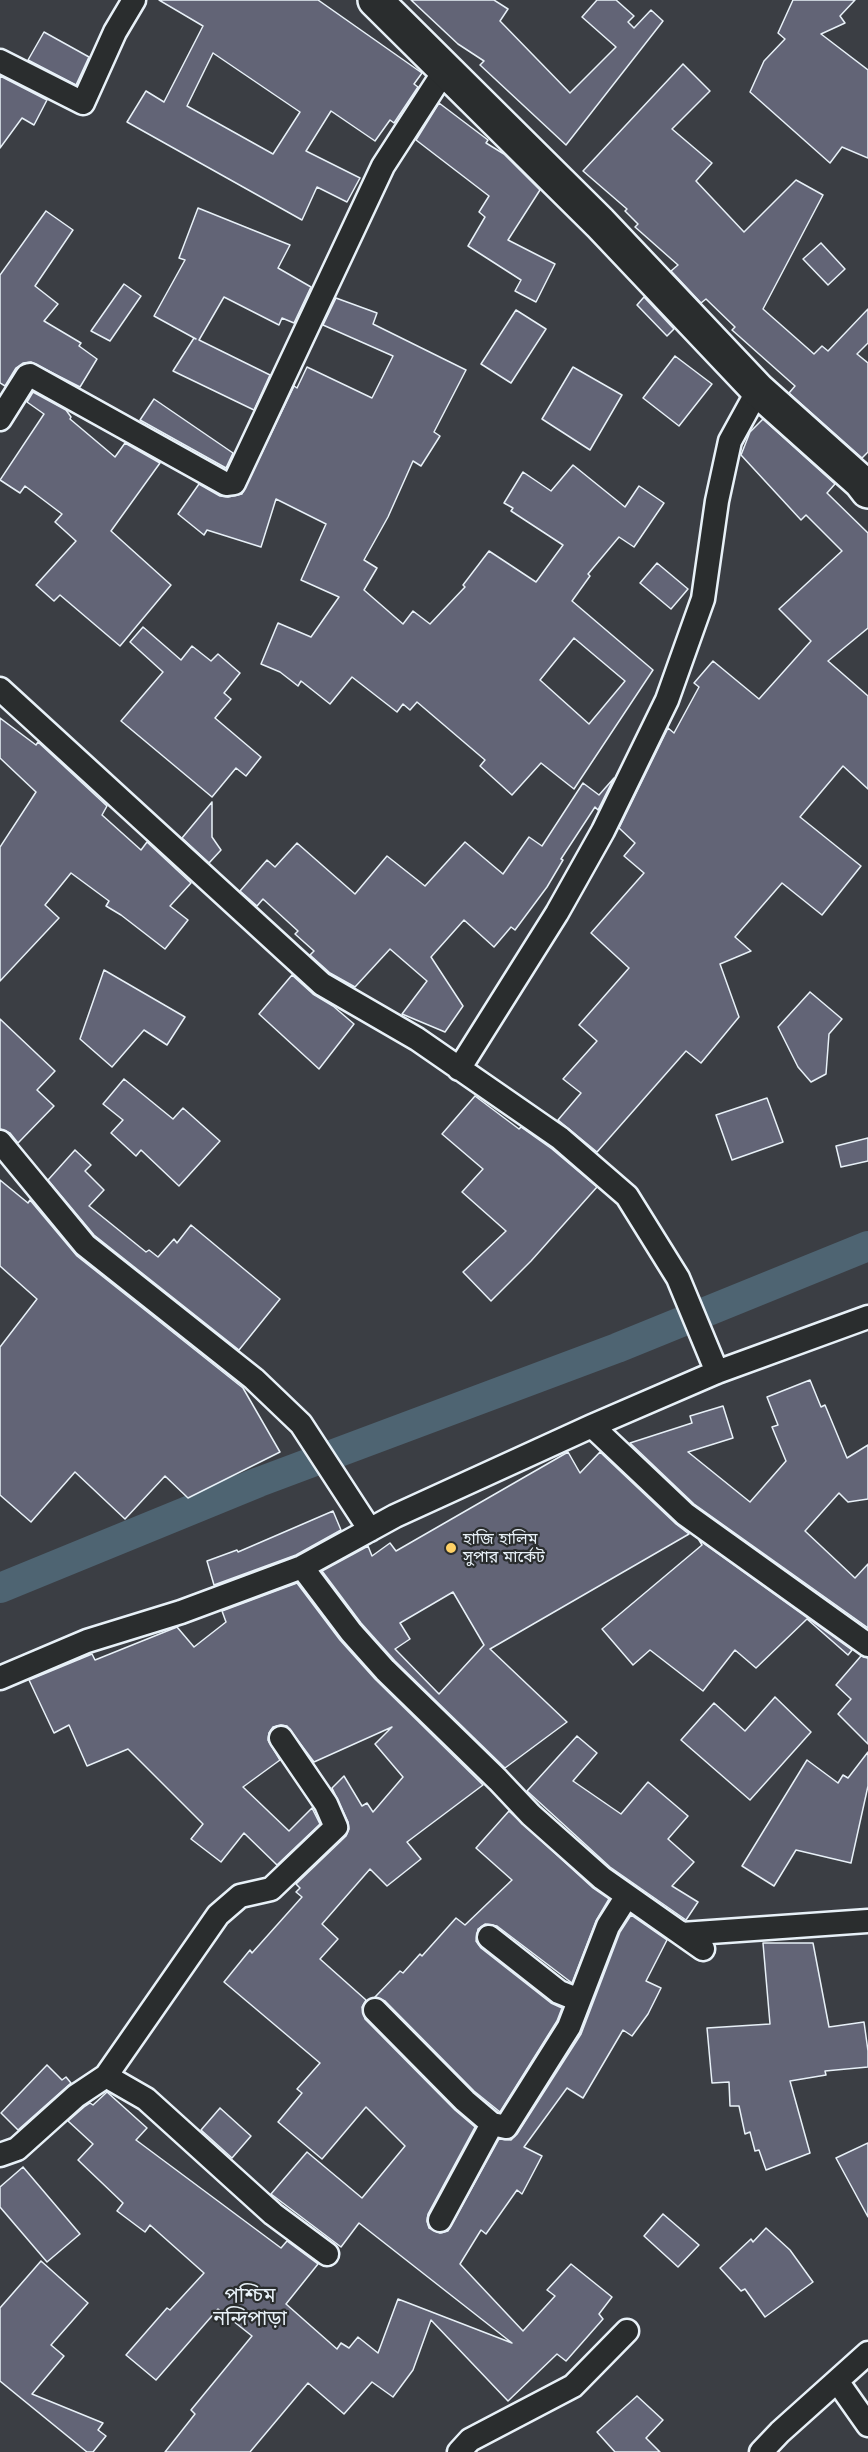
<!DOCTYPE html>
<meta charset="utf-8">
<style>
body{margin:0}
canvas{display:block;background:#3b3e44}
</style>
<canvas width="868" height="2452"></canvas>
<script>
const c = document.querySelector('canvas').getContext('2d');
c.lineJoin = 'round';
function poly(rows) {
  const path = new Path2D();
  for (const r of rows) {
    path.moveTo(r[0], r[1]);
    for (let i = 2; i < r.length; i += 2) path.lineTo(r[i], r[i + 1]);
  }
  return path;
}
function trace(path, color, width, dash) {
  c.strokeStyle = color;
  c.lineWidth = width;
  c.lineCap = dash ? 'butt' : 'round';
  c.setLineDash(dash || []);
  c.stroke(path);
}
function paint(path, color) {
  c.fillStyle = color;
  c.fill(path, 'evenodd');
}
function drawText(font, color, halo, rows, align = 'center') {
  c.font = font + ' Mali,"Noto Sans Bengali",sans-serif';
  c.lineWidth = 4.5;
  c.setLineDash([]);
  c.textBaseline = 'middle';
  c.strokeStyle = halo;
  c.fillStyle = color;
  for (const [text, x, y, turn = 0] of rows) {
    c.save();
    c.translate(x, y);
    c.rotate((+turn || 0) * Math.PI / 180);
    c.textAlign = isNaN(turn) ? turn : align;
    if (halo) c.strokeText(text, 0, 0);
    c.fillText(text, 0, 0);
    c.restore();
  }
}
const canal = poly([
 [0,1588,259,1482,617,1348,868,1246]
]);
const building = poly([
 [159,0,318,0,422,73,414,84,418,87,394,123,390,120,375,141,331,111,306,151,360,178,347,202,317,187,302,220,127,122,146,91,164,102,203,26,159,0],
 [213,53,300,112,273,154,187,106,213,53],
 [411,0,494,0,508,9,500,21,570,93,616,47,582,17,597,0,616,0,634,16,628,22,634,28,651,10,663,21,566,145,480,65,484,61,458,44,411,0],
 [793,0,855,0,840,16,845,23,821,34,868,70,868,158,842,147,830,163,750,92,764,61,785,39,778,33,793,0],
 [44,32,89,57,76,85,28,60,44,32],
 [683,64,710,91,672,129,712,163,696,181,744,232,796,180,823,195,763,309,814,354,822,346,828,351,868,309,868,343,857,354,868,363,868,452,862,458,789,393,795,386,732,330,735,327,706,299,701,303,671,271,678,265,635,227,638,224,625,211,627,209,583,171,683,64],
 [0,76,47,100,34,125,22,118,0,148,0,76],
 [439,103,488,140,486,143,504,154,540,190,508,240,555,264,536,302,515,291,521,280,468,246,485,217,479,212,489,196,416,140,439,103],
 [198,208,290,245,278,268,311,287,294,323,282,318,279,325,224,297,199,340,270,375,254,410,173,371,194,338,196,339,154,316,185,260,179,258,198,208],
 [46,211,73,230,35,286,58,304,44,321,81,343,79,346,97,359,80,387,31,362,23,363,16,368,5,386,0,383,0,275,46,211],
 [821,243,845,269,828,285,803,259,821,243],
 [124,284,141,296,110,341,91,331,124,284],
 [644,297,674,329,667,336,637,305,644,297],
 [336,298,377,313,373,324,466,370,434,432,440,436,421,466,413,461,388,517,364,560,377,568,364,590,403,624,413,611,430,624,465,587,463,585,489,551,536,582,563,545,511,511,513,508,504,503,523,472,551,491,573,465,625,507,639,486,664,503,634,547,619,537,588,574,590,576,572,601,653,670,574,789,541,763,512,795,480,766,485,760,417,702,410,710,403,704,397,712,352,677,330,704,301,681,298,686,280,672,261,664,278,623,311,637,339,597,301,580,326,524,276,499,261,547,207,530,204,535,178,514,199,484,220,496,228,497,242,494,294,386,297,388,307,367,372,398,393,356,323,325,336,298],
 [574,638,625,681,589,724,540,680,574,638],
 [516,310,546,329,511,383,481,364,516,310],
 [675,356,712,384,679,426,643,398,675,356],
 [573,367,622,395,590,450,542,419,573,367],
 [33,392,66,410,71,417,70,419,115,457,125,443,160,463,111,531,171,585,120,646,60,595,54,601,36,585,76,541,55,522,62,514,25,486,20,493,0,480,44,414,27,402,33,392],
 [154,399,233,453,226,468,140,420,154,399],
 [763,419,835,484,827,493,868,533,868,628,828,661,868,696,868,789,843,766,800,817,861,866,822,915,782,883,735,937,751,951,720,964,739,1017,701,1063,686,1051,597,1152,558,1120,581,1093,563,1079,597,1041,579,1025,629,968,591,933,644,873,624,856,635,843,619,828,668,728,674,733,699,687,694,683,713,661,759,699,811,641,779,609,842,551,806,515,801,520,741,455,750,432,763,419],
 [657,563,688,589,671,609,640,583,657,563],
 [143,627,181,660,192,646,211,661,218,654,240,673,224,693,231,699,215,718,261,757,246,776,236,768,212,797,121,721,163,672,130,642,143,627],
 [0,718,36,745,38,742,107,806,102,815,141,850,147,842,191,883,170,906,188,920,165,949,121,915,106,906,109,901,71,873,45,905,59,918,0,981,0,847,36,792,0,758,0,718],
 [614,778,598,810,595,807,561,859,563,860,547,887,515,930,511,927,494,947,464,920,431,957,463,1006,445,1032,402,1014,427,981,390,949,355,987,330,973,310,955,314,951,295,934,298,931,263,899,257,906,240,891,267,860,275,867,297,843,355,894,387,856,425,886,465,842,503,874,529,837,542,846,583,783,599,795,614,778],
 [212,802,212,837,221,850,209,863,182,838,212,802],
 [104,970,185,1017,167,1045,144,1030,112,1067,80,1039,104,970],
 [292,975,313,994,333,1006,354,1024,319,1069,259,1014,292,975],
 [810,992,842,1019,829,1034,826,1074,811,1082,798,1067,778,1027,810,992],
 [0,1019,55,1071,37,1090,54,1106,18,1143,10,1133,0,1129,0,1019],
 [124,1079,173,1119,183,1108,220,1141,179,1186,141,1150,136,1156,111,1133,123,1120,103,1104,124,1079],
 [475,1096,519,1129,521,1127,552,1149,597,1187,531,1261,491,1301,463,1272,506,1231,462,1192,483,1169,442,1134,475,1096],
 [767,1098,783,1142,732,1160,716,1115,767,1098],
 [868,1138,868,1161,841,1167,836,1146,868,1138],
 [75,1150,91,1165,85,1171,104,1190,89,1206,146,1252,149,1250,158,1257,174,1239,177,1243,191,1225,280,1299,239,1350,94,1235,48,1180,75,1150],
 [0,1180,28,1203,30,1200,77,1256,243,1388,280,1452,188,1498,165,1476,125,1519,75,1472,31,1522,0,1495,0,1347,37,1299,0,1266,0,1180],
 [810,1380,821,1407,825,1405,847,1458,868,1445,868,1499,848,1502,839,1493,805,1531,855,1578,868,1564,868,1628,694,1504,630,1443,692,1423,690,1416,723,1406,733,1438,688,1452,750,1502,786,1461,772,1427,778,1425,767,1397,810,1380],
 [568,1452,580,1473,600,1452,676,1524,689,1534,490,1649,567,1722,505,1768,395,1661,361,1623,322,1571,368,1546,372,1556,390,1543,396,1551,568,1452],
 [453,1592,484,1645,439,1694,395,1649,410,1639,400,1623,453,1592],
 [333,1511,341,1530,296,1555,214,1585,207,1561,237,1550,238,1552,333,1511],
 [699,1540,852,1650,848,1655,807,1619,756,1668,735,1650,703,1691,650,1650,633,1665,602,1629,702,1545,699,1540],
 [297,1583,340,1640,375,1679,483,1785,407,1842,421,1859,387,1886,370,1869,322,1924,338,1939,320,1959,366,2000,362,2007,365,2019,455,2110,475,2127,428,2214,427,2221,429,2228,440,2233,448,2231,499,2139,511,2140,517,2134,581,2034,620,1932,631,1915,667,1940,646,1981,661,1988,648,2014,632,2036,623,2030,583,2098,567,2088,524,2147,542,2156,522,2194,517,2190,486,2234,481,2230,460,2264,523,2331,555,2296,547,2290,571,2264,612,2297,599,2314,603,2319,566,2361,557,2354,508,2401,431,2320,413,2370,393,2397,372,2382,344,2414,308,2383,250,2452,165,2452,195,2414,191,2410,252,2336,218,2309,156,2380,126,2355,167,2308,170,2310,204,2273,150,2225,145,2232,117,2211,123,2203,78,2160,93,2144,68,2121,84,2107,90,2103,93,2105,107,2092,147,2128,136,2140,281,2248,287,2241,318,2264,286,2304,337,2349,341,2343,349,2348,358,2337,378,2353,398,2299,512,2343,359,2223,341,2247,271,2194,307,2152,362,2198,405,2146,366,2107,322,2159,278,2122,302,2093,297,2089,320,2063,224,1982,250,1950,252,1953,302,1897,296,1892,300,1888,296,1884,346,1836,349,1829,348,1822,332,1788,344,1776,362,1806,367,1803,373,1812,403,1777,375,1744,392,1727,314,1762,287,1726,281,1725,273,1727,269,1733,268,1740,280,1760,243,1787,289,1831,312,1808,320,1824,277,1865,244,1833,221,1862,191,1839,203,1824,128,1749,87,1766,69,1725,54,1733,29,1680,92,1654,95,1660,177,1627,194,1647,226,1622,222,1611,297,1583],
 [861,1656,868,1658,868,1744,838,1714,851,1699,836,1685,861,1656],
 [775,1697,811,1732,750,1800,681,1740,714,1703,745,1731,775,1697],
 [577,1736,597,1753,573,1781,621,1814,648,1782,688,1816,668,1839,694,1862,672,1886,698,1902,686,1920,610,1867,527,1791,577,1736],
 [868,1752,868,1786,851,1863,796,1850,774,1886,742,1866,807,1760,838,1783,843,1775,848,1778,868,1752],
 [509,1811,593,1888,609,1899,596,1921,572,1983,497,1926,485,1924,478,1929,476,1941,481,1948,551,2003,562,2008,557,2021,500,2112,474,2091,385,2001,375,1997,400,1971,403,1973,420,1954,422,1956,456,1918,465,1925,512,1880,476,1848,509,1811],
 [763,1943,813,1943,829,2027,864,2022,868,2051,868,2067,825,2071,826,2075,790,2081,810,2153,766,2170,759,2150,755,2151,750,2132,745,2134,739,2106,730,2106,729,2082,712,2083,707,2028,770,2024,763,1943],
 [47,2065,62,2080,66,2077,71,2083,18,2130,1,2113,47,2065],
 [220,2108,251,2136,232,2158,201,2130,220,2108],
 [868,2143,868,2217,836,2158,868,2143],
 [23,2167,80,2234,47,2262,0,2207,0,2187,23,2167],
 [663,2214,699,2245,678,2267,644,2236,663,2214],
 [766,2228,790,2250,813,2282,765,2317,745,2289,741,2291,720,2268,751,2239,753,2242,766,2228],
 [41,2261,88,2303,51,2345,64,2356,32,2394,103,2423,98,2430,106,2436,93,2452,87,2452,0,2381,0,2308,41,2261],
 [637,2396,663,2420,646,2438,660,2452,615,2452,597,2432,637,2396]
]);
const street = poly([
 [0,61,83,103,115,32,134,0],
 [0,419,27,376,30,375,226,484,234,483,383,166,445,70],
 [0,689,322,984,417,1039,560,1138,627,1196,678,1278,717,1372],
 [459,1069,557,913,603,831,667,700,703,599,717,501,730,441,758,390],
 [0,1142,85,1245,254,1379,301,1424,370,1530],
 [592,1426,685,1514,868,1645],
 [302,1567,351,1632,385,1670,498,1780,531,1815,602,1878,703,1949],
 [0,1678,87,1641,181,1612,302,1567,395,1516,592,1426,717,1372,868,1317],
 [682,1934,868,1921],
 [489,1937,559,1992,579,2000],
 [375,2010,465,2101,492,2124],
 [106,2076,218,1915,240,1896,271,1889,336,1827,326,1804,281,1738],
 [0,2155,17,2149,76,2096,106,2076,146,2099,273,2214,327,2254],
 [440,2220,492,2124,506,2127,569,2027,608,1926,627,1896],
 [837,2381,868,2425],
 [459,2452,470,2440,573,2386,627,2331],
 [761,2452,780,2432,868,2353]
]);
const secondary = poly([
 [375,0,600,223,758,390,861,482,868,491]
]);
const markers = [
 [451,1548,6,"#ffd166"]
];
const poiNames = [
 ["হাজি হালিম",463,1539],
 ["সুপার মার্কেট",463,1557]
];
const quarterNames = [
 ["পশ্চিম",250,2296],
 ["নন্দিপাড়া",250,2319]
];
trace(canal, '#4e6472', 30);
paint(building, '#626476');
trace(building, '#e8f1f8', 1.5);
trace(street, '#e8f1f8', 27);
trace(secondary, '#e8f1f8', 38);
trace(street, '#2a2d2e', 22);
trace(secondary, '#2a2d2e', 33);
for (const [x, y, r, color] of markers) {
  const dot = new Path2D();
  dot.arc(x, y, r, 0, 2 * Math.PI);
  c.fillStyle = color;
  c.fill(dot);
  trace(dot, '#2a2d2e', 2);
}
drawText('16px', '#e8f1f8', '#2a2d2e', poiNames, 'left');
drawText('20px', '#e8f1f8', '#2a2d2e', quarterNames);
</script>
